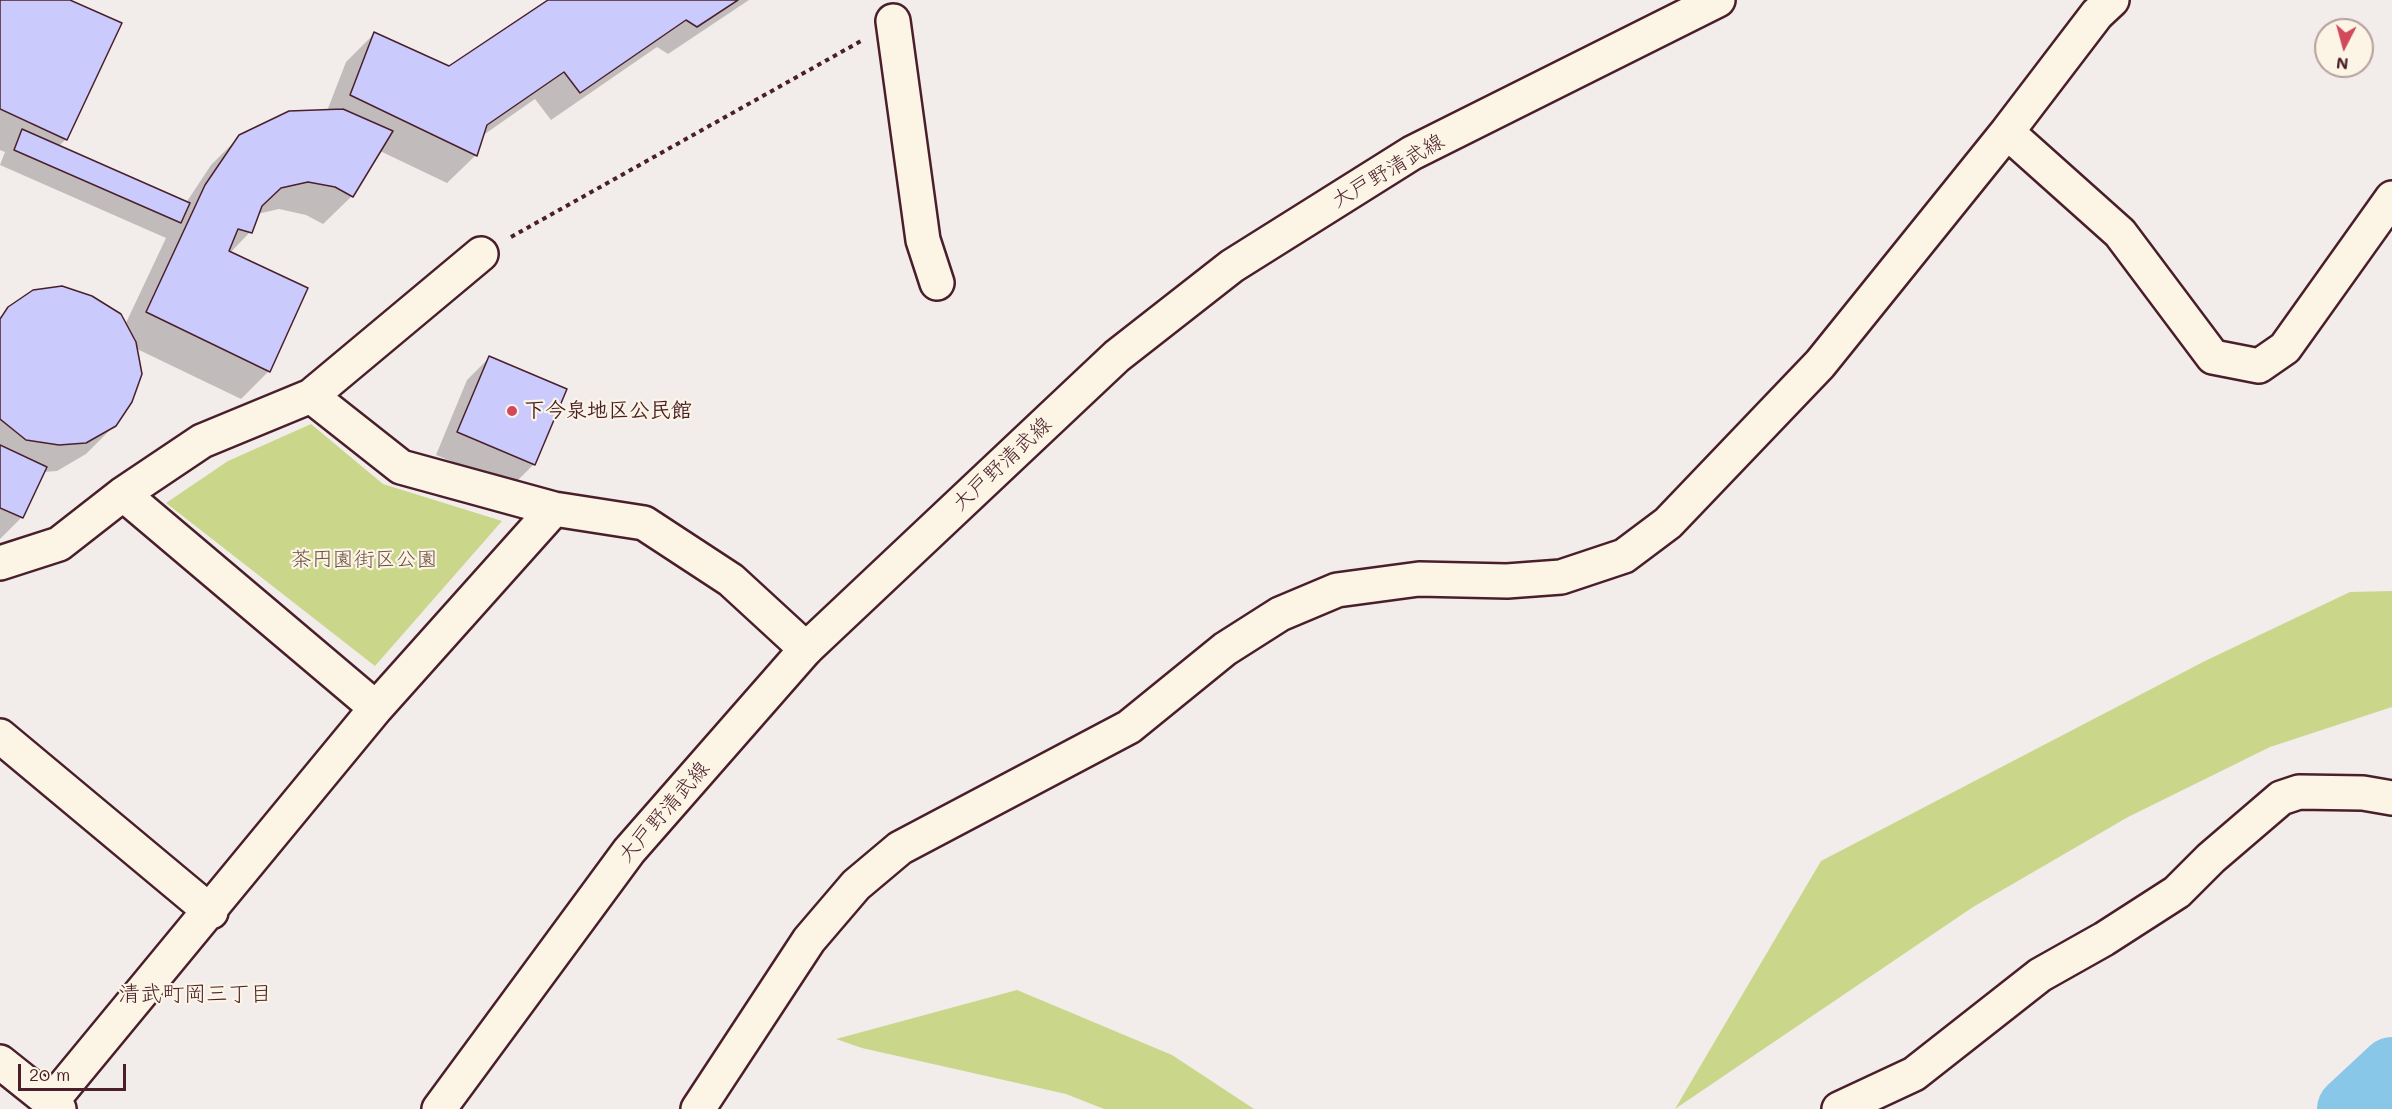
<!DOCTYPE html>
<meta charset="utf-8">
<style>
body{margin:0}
#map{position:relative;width:2392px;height:1109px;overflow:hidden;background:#f2ecea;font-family:Mali,sans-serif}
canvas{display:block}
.north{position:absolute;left:2314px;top:18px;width:60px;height:60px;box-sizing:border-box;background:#fcf5e5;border:2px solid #b59f9b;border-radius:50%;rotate:186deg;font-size:16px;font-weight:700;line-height:24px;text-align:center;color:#4a1f2b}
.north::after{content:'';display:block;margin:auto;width:21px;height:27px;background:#d1495b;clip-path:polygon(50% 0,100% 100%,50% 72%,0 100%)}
.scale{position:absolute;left:18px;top:1064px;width:108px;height:27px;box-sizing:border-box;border:3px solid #4a1f2b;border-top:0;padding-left:8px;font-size:18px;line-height:21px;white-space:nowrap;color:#4a1f2b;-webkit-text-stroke:4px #fcf5e5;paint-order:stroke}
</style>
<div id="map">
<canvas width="2392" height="1109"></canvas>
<div class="north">N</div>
<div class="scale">20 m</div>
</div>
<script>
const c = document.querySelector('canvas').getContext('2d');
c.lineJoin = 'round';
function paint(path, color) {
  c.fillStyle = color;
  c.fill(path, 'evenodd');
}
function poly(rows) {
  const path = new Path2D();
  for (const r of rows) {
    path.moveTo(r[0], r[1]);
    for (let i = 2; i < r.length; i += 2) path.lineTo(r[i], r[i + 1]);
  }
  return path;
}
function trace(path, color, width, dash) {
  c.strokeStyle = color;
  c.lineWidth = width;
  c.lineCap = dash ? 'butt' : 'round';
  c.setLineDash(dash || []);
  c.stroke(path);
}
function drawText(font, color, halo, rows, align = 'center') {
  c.font = font + ' Mali,"Klee One",sans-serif';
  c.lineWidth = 4.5;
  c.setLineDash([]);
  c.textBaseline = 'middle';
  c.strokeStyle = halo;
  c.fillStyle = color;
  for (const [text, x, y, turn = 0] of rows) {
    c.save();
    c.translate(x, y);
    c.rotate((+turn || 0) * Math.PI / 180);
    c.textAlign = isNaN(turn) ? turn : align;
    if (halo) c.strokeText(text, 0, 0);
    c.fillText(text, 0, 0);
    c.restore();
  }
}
const green = poly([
 [311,424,383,484,502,521,375,666,166,503,228,461],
 [2392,591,2392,707,2270,747,2128,817,1973,907,1675,1109,1821,861,2205,661,2350,592],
 [1017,990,1172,1055,1254,1109,1104,1109,1066,1094,862,1048,836,1039]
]);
const shadow = poly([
 [0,0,67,0,66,139,58,147,186,203,211,165,240,136,327,111,346,62,374,34,449,68,551,0,749,0,668,54,657,47,551,120,535,99,482,136,476,155,447,183,380,151,352,196,323,224,306,215,279,209,257,214,250,232,230,253,269,371,241,399,135,348,115,425,86,454,57,471,43,472,22,517,0,539,0,317,9,308,125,325,166,238,0,165,5,152,0,150],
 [489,358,534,464,512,486,436,455,467,380]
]);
const river = poly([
 [2349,1109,2392,1069]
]);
const building = poly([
 [0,0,70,0,122,23,67,140,0,109,0,0],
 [548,0,738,0,697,27,686,20,580,93,564,72,487,125,477,156,350,95,374,32,449,66,548,0],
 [343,109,393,131,353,197,335,187,308,182,281,188,262,206,252,233,238,229,229,251,308,288,270,372,146,312,205,185,239,135,289,111,343,109],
 [22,129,190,203,181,223,14,150,22,129],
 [62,286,92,296,121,314,136,342,142,374,132,402,116,426,86,443,59,445,26,440,0,419,0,319,8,307,33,290,62,286],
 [489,356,567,389,535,465,457,432,489,356],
 [0,445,47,467,23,518,0,508,0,445]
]);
const path = poly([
 [511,237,861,41]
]);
const minor = poly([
 [893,21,923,240,937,283],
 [2007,132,2120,233,2213,357,2259,366,2285,348,2392,198],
 [311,396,401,467,554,509,644,523,731,580,806,649],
 [123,494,376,708],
 [0,563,59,544,123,494,202,441,311,396,481,254],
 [0,736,211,912],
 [0,1062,59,1109],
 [51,1102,376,708,554,509],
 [698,1109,809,940,856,885,900,848,1129,727,1225,649,1280,614,1337,590,1419,579,1507,581,1561,577,1624,556,1668,523,1820,364,2007,132,2097,14,2112,0],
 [1839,1109,1914,1074,2040,975,2104,939,2177,892,2211,858,2281,798,2299,792,2363,793,2392,798]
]);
const major = poly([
 [439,1109,629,851,806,649,1117,356,1232,266,1412,153,1718,0]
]);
const markers = [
 [512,411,6,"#d1495b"]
];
const streetNames = [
 ["大戸野清武線",1388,171,-30],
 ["大戸野清武線",1002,464,-43],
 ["大戸野清武線",664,812,-49]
];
const poiNames = [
 ["下今泉地区公民館",524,411]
];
const parkNames = [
 ["茶円園街区公園",364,560]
];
const neighbourhoodNames = [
 ["清武町岡三丁目",195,994]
];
paint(green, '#cad78b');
paint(shadow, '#0003');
trace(river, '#89c7e9', 64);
paint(building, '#cacafc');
trace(building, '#4a1f2b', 1.5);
trace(minor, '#4a1f2b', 38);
trace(major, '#4a1f2b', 38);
trace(path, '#4a1f2b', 4, [4.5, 4.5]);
trace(minor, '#fcf5e5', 33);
trace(major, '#fcf5e5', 33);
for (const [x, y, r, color] of markers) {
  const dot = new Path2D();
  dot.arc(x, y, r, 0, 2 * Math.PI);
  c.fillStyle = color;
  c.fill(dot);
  trace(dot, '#fcf5e5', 2);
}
drawText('21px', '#4a1f2b', '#fcf5e5', streetNames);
drawText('bold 21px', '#4a1f2b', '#fcf5e5', poiNames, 'left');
drawText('21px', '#6a4d43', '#fcf5e5', parkNames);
drawText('22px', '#4a1f2b', '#fcf5e5', neighbourhoodNames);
</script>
